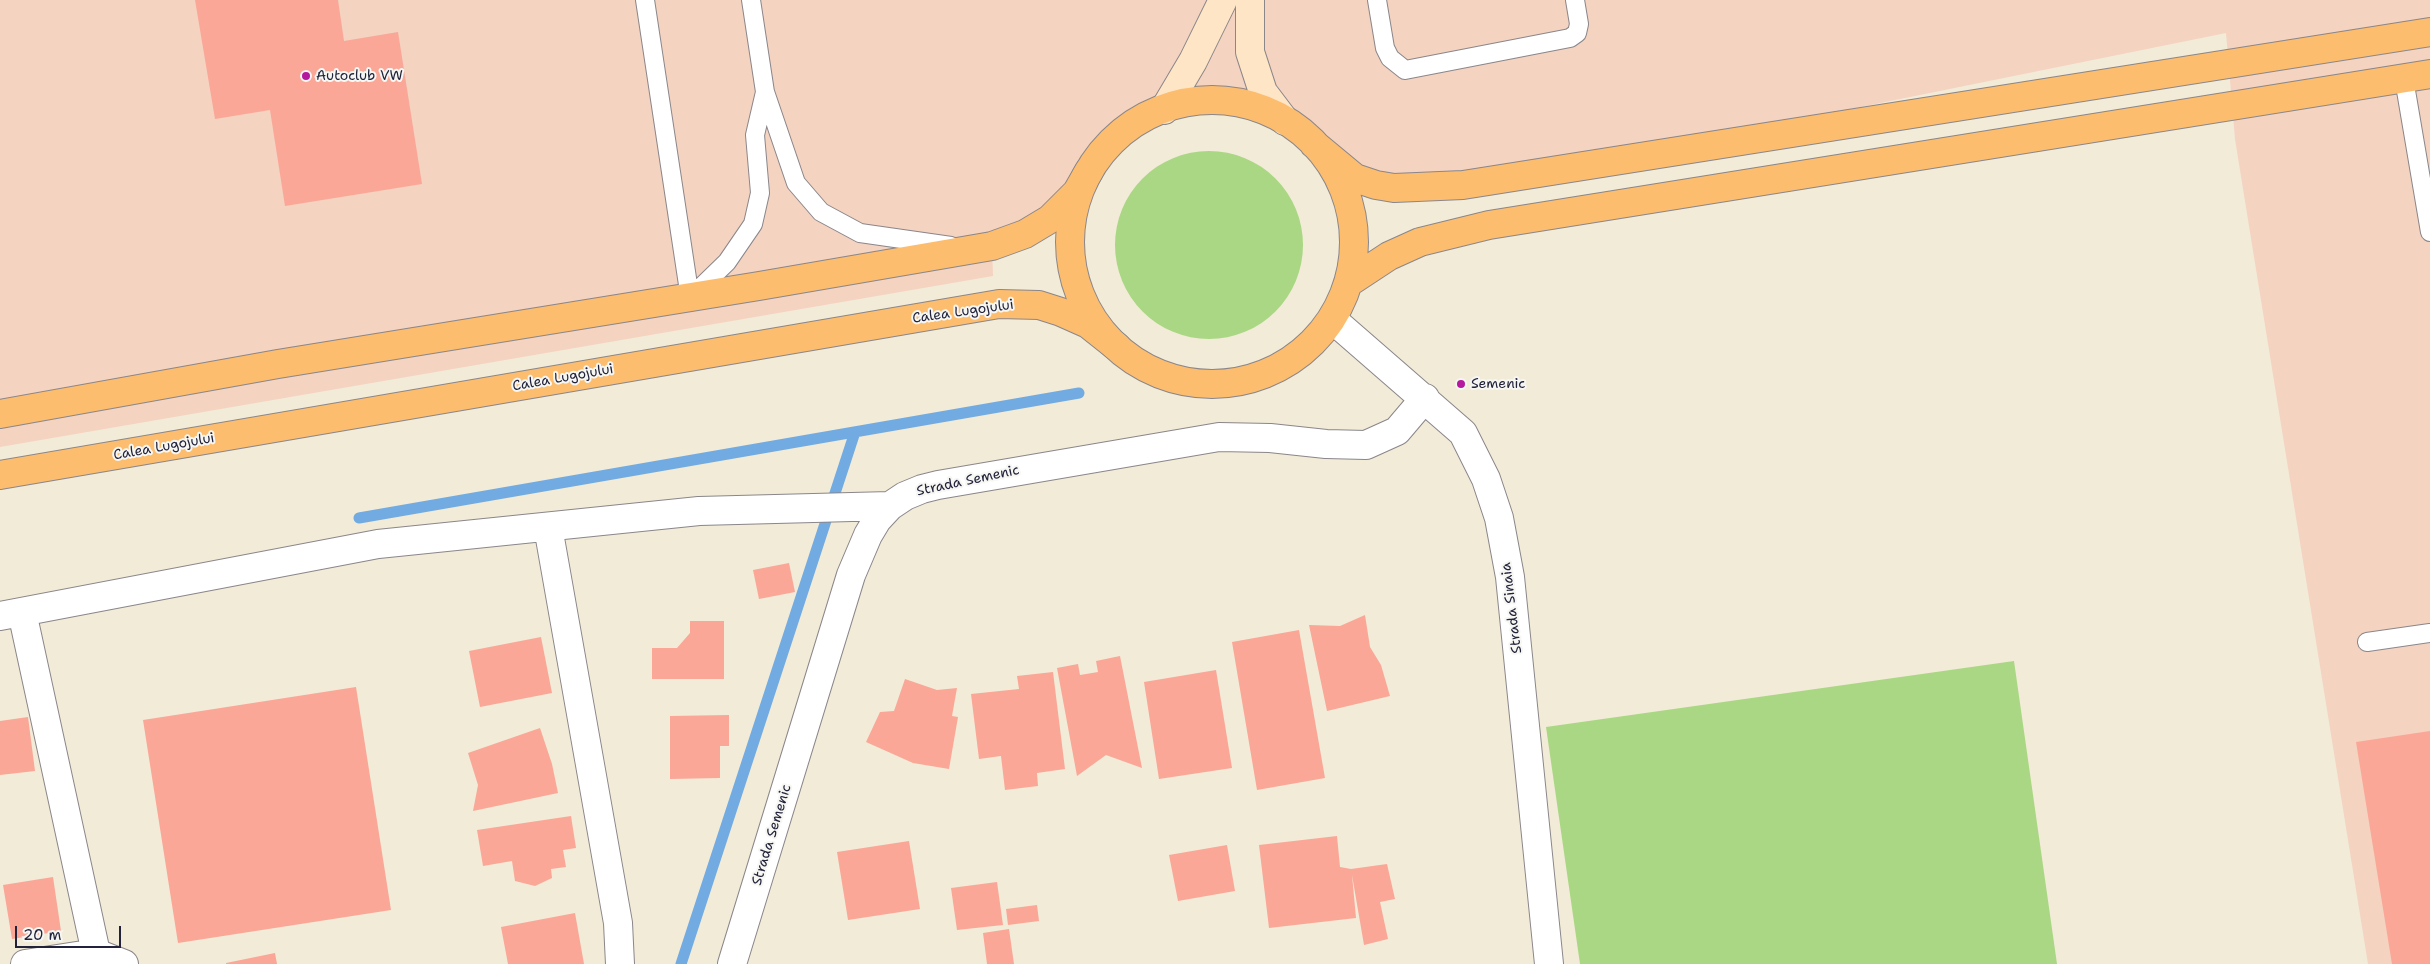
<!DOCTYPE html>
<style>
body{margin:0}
#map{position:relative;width:2430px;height:964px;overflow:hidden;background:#f2ebd8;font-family:"Shantell Sans",sans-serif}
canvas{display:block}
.scale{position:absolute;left:15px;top:926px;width:106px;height:22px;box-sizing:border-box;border:2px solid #22223b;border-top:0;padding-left:6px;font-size:15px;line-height:18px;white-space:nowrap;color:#22223b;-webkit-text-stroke:4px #f6f6f2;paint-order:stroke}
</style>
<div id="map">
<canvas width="2430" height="964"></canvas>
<div class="scale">20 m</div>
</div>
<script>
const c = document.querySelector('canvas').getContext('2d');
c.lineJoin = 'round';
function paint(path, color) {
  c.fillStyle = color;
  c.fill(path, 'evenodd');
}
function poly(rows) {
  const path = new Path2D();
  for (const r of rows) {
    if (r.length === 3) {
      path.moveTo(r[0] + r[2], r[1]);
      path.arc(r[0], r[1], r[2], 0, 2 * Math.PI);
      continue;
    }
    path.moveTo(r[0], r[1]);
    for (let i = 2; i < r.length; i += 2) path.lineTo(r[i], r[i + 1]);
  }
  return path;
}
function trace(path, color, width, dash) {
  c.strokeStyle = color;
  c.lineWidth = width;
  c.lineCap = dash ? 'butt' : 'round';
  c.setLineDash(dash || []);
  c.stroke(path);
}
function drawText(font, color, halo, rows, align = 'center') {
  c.font = font + ' "Shantell Sans",sans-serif';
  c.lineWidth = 4;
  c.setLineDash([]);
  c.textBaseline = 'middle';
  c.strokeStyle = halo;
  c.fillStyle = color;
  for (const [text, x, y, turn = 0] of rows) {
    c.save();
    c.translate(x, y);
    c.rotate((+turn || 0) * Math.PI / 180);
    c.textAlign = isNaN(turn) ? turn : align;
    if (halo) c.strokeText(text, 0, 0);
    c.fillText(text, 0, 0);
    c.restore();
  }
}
const built = poly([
 [0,0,2430,0,2430,964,2368,964,2235,139,2226,33,1525,175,1394,188,1305,136,1285,121,1259,109,1226,102,1187,103,1153,114,1132,125,1105,150,1077,192,992,246,993,276,0,447]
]);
const green = poly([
 [1209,245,94],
 [2014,661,2057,964,1580,964,1546,727]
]);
const stream = poly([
 [359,518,1079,393],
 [681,964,855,432]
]);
const building = poly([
 [195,0,338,0,344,41,398,32,422,184,285,206,270,110,215,119],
 [789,563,795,592,759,599,753,570],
 [1365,615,1370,647,1381,665,1390,696,1327,711,1309,625,1340,626],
 [690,621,724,621,724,679,652,679,652,648,677,648,690,633],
 [1299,630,1325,778,1257,790,1232,642],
 [541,637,552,693,480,707,469,651],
 [1120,656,1142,768,1106,755,1077,776,1057,668,1078,664,1080,675,1098,672,1096,661],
 [1216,670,1232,768,1159,779,1144,682],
 [1053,672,1065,769,1037,773,1038,786,1005,790,1001,756,979,759,971,694,1019,689,1017,676],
 [905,679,937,690,957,688,952,716,958,717,949,769,913,763,866,742,880,712,894,711],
 [356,687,391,910,178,943,143,720],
 [729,715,729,746,720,746,720,778,670,779,670,716],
 [28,717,35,771,0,775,0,721],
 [540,728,552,764,558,793,473,811,478,785,468,753],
 [2430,731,2430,964,2392,964,2356,742],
 [571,816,576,848,563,850,566,867,551,869,552,878,535,886,515,881,512,861,483,866,477,830],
 [1337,836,1340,867,1351,869,1387,864,1395,899,1380,902,1388,939,1364,945,1352,875,1356,918,1269,928,1259,845],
 [909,841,920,909,848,920,837,852],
 [1227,845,1235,891,1178,901,1169,855],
 [53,877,61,931,12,939,3,885],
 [997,882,1003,925,957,930,951,888],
 [1037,905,1039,921,1008,925,1006,909],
 [575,913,584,964,508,964,501,927],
 [1009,929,1014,964,987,964,983,933],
 [275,953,277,964,226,964,226,963]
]);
const lane = poly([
 [645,0,690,298],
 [751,0,765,92,796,183,821,212,860,233,951,246],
 [1377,0,1385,48,1390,58,1405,70,1570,38,1577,33,1579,24,1575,0],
 [2404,79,2430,232],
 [692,296,727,262,753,224,760,193,755,135,765,92],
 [2367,642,2430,633]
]);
const street = poly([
 [1332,319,1463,433,1486,479,1499,518,1510,577,1549,964],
 [548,527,618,923,620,964],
 [22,612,96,953],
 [0,616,378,544,699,511,890,506],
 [25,964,96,953,124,964],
 [732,964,851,575,868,535,877,520,890,506,905,496,922,489,938,485,1219,437,1270,438,1326,444,1366,445,1397,431,1425,398]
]);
const secondary = poly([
 [1250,0,1250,52,1263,92,1285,121],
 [1164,110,1193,61,1223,0]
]);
const primary = poly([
 [0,414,278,364,759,286,992,246,1025,234,1050,219,1077,192,1089,171],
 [0,475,999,304,1039,305,1061,312,1088,324,1117,347]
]);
const highway = poly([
 [1212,242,142],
 [1314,144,1355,178,1376,185,1394,188,1463,185,2430,32],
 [1348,283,1389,256,1420,242,1489,225,2430,74]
]);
const markers = [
 [306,76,5,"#b5179e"],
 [1461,384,5,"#b5179e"]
];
const poiNames = [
 ["Autoclub VW",316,76],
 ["Semenic",1471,384]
];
const streetNames = [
 ["Calea Lugojului",963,312,-8],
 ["Calea Lugojului",563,378,-10],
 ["Calea Lugojului",164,447,-10],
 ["Strada Semenic",968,481,-12],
 ["Strada Sinaia",1512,608,-97],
 ["Strada Semenic",772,835,-73]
];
paint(built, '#f4d3c1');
paint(green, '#aad784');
trace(stream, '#72abe2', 11);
paint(building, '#faa797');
trace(lane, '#8a868a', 20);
trace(street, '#8a868a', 30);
trace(secondary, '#8a868a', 30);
trace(primary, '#8a868a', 30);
trace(highway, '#8a868a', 30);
trace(lane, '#fff', 18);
trace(street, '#fff', 28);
trace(secondary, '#fee5c5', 28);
trace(primary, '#fcbd6f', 28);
trace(highway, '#fcbd6f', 28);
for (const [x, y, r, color] of markers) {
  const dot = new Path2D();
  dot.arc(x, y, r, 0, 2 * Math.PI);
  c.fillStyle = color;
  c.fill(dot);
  trace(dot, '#f6f6f2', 2);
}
drawText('14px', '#22223b', '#f6f6f2', poiNames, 'left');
drawText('14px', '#22223b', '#f6f6f2', streetNames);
</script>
